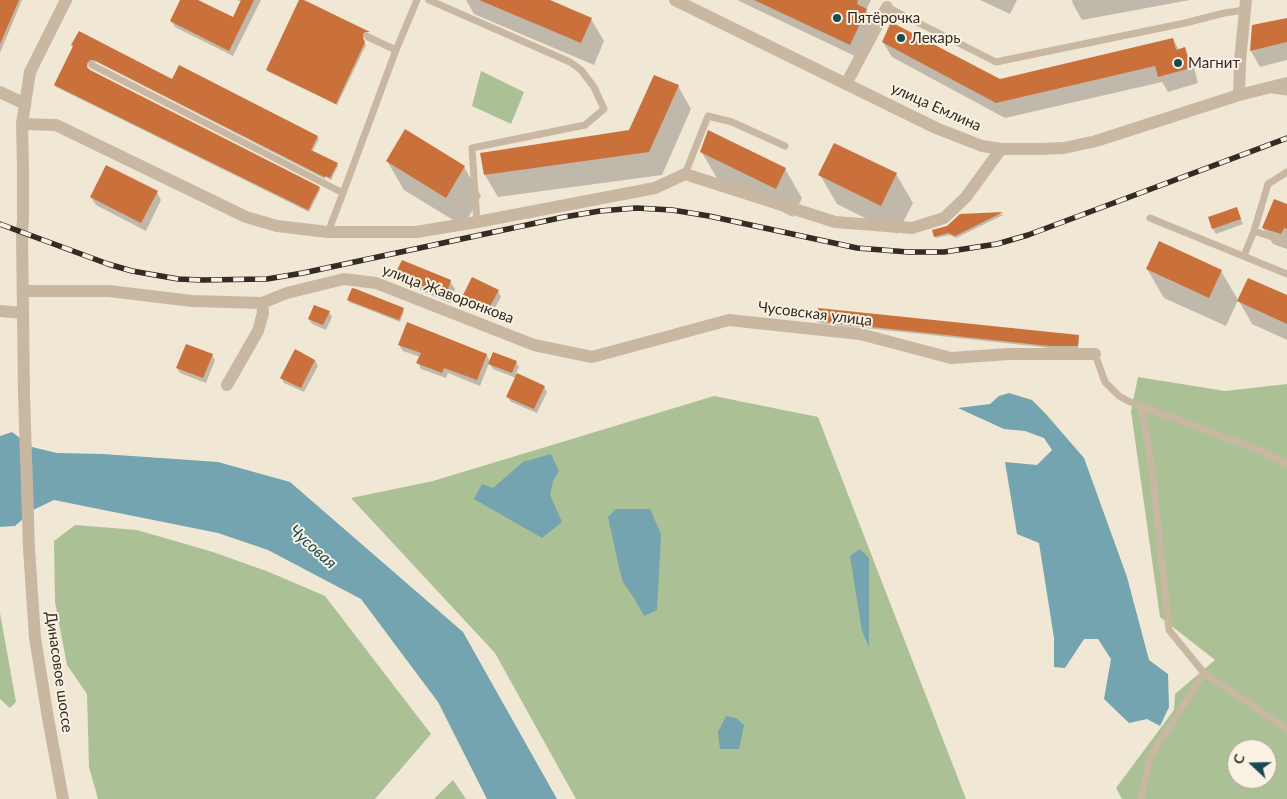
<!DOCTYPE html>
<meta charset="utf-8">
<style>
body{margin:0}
#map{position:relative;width:1287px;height:799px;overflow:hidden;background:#f1e7d5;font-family:Lato,sans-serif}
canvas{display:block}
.north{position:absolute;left:1227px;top:739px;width:50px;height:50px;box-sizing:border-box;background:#f9f1e1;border:1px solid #aaa295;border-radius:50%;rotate:291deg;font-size:14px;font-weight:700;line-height:20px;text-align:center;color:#332b24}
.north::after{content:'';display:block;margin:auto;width:18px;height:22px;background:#194955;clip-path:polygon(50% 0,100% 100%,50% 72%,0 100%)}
</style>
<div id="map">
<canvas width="1287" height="799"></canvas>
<div class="north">С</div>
</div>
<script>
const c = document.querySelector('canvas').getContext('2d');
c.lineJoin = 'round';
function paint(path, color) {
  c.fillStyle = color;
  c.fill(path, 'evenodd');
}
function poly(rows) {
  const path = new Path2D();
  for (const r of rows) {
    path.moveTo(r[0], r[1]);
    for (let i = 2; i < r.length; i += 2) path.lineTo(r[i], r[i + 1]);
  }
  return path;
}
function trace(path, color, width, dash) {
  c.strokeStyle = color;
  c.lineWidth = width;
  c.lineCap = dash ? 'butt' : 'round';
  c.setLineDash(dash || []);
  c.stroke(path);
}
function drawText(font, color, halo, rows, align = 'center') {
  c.font = font + ' Lato,sans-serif';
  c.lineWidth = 4;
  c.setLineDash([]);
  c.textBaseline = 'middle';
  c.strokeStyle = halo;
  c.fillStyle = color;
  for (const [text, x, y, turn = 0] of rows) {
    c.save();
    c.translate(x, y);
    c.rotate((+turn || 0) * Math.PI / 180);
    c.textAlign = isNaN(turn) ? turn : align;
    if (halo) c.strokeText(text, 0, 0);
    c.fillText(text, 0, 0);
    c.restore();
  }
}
const green = poly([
 [481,71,524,92,511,124,472,106],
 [1138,377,1225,391,1287,384,1287,799,1122,799,1116,788,1174,710,1175,694,1215,660,1160,617,1131,411],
 [1237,749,1267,749,1267,779,1237,779],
 [714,396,818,417,966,799,576,799,495,653,351,498,433,481],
 [75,525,137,530,213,552,269,572,325,596,431,734,375,799,98,799,89,767,87,694,67,665,55,602,54,541],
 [0,613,16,702,10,708,0,699],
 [453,780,466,799,434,799]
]);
const water = poly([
 [1009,393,1032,400,1045,413,1084,458,1127,577,1149,660,1168,674,1169,707,1160,726,1147,719,1129,723,1104,699,1111,659,1098,639,1084,639,1065,668,1054,667,1054,638,1039,543,1017,534,1005,462,1037,465,1052,450,1044,438,1025,431,1004,429,958,408,990,404,999,396],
 [12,432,32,447,57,453,103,454,218,462,290,482,463,632,557,799,487,799,438,702,361,599,268,550,218,533,54,500,33,510,15,526,0,527,0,436],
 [551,454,559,471,553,481,550,495,562,522,542,538,474,499,482,484,493,488,523,462],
 [616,509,650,509,661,534,657,610,644,616,634,598,623,582,618,563,608,517],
 [860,549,869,558,869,647,862,631,850,556],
 [726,716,736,718,744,725,739,749,720,749,718,732]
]);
const shadow = poly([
 [0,0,22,0,0,53],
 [182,0,196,0,234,19,242,2,237,0,261,0,233,56,175,27,171,21],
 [301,0,370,34,367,34,364,37,363,41,366,45,337,105,269,72,267,70],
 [466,0,547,0,591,19,604,41,594,65,474,14],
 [737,0,871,0,866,10,873,22,857,57],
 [980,0,1017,0,1010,14],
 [1072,0,1190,0,1082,20,1073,4],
 [1287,19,1287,60,1260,67,1251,51],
 [1173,39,1179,50,1184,49,1193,64,1198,83,1168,92,1162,82,1005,118,892,57,883,42,1000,80],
 [74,47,172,81,317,137,319,139,312,152,337,164,338,166,331,180,326,177,325,179,97,62,93,62,88,64,87,69,319,188,320,190,309,212,56,87,55,85],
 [678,86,691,109,662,175,498,197,485,175,630,131],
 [701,151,785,169,802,198,793,217,718,180],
 [387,161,464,167,481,196,463,226,404,190],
 [896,174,913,203,897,234,837,204,820,175],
 [157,192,161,200,146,231,96,205,91,197],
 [1287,206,1287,249,1273,244,1263,228],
 [1236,208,1243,224,1216,234,1213,229],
 [1003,214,1003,215,956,238,950,235,936,238,935,236,961,215],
 [1147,269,1221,271,1238,300,1226,326,1164,298],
 [397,274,450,281,455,289,450,303,401,282],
 [498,291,501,297,492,313,468,300,465,295],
 [1287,296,1287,340,1252,324,1239,301],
 [348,300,403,309,404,311,400,322,349,302],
 [329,312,332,317,326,330,312,324,309,319],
 [817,321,1078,336,1079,338,1078,348,1051,348,819,323],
 [408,324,487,355,490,362,516,362,519,367,516,374,544,387,547,392,537,413,511,402,508,397,516,378,493,369,489,363,480,386,448,373,446,378,421,369,418,363,420,357,403,351,399,345],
 [212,355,215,360,206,383,180,373,177,368],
 [315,360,318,366,304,392,284,383,281,378]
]);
const building = poly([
 [0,0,19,0,0,44],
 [180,0,198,0,233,17,241,0,254,0,229,51,170,21],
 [299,0,304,0,370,32,365,32,363,34,363,38,365,42,336,104,266,70],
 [479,0,550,0,592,18,581,43],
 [754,0,858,0,857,4,867,9,850,45],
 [1287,18,1287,42,1250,51,1252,25],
 [891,22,1000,79,1173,38,1176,50,1185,47,1191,68,1158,77,1155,66,996,103,882,42],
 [79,31,172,79,179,65,318,136,311,150,338,163,330,178,325,176,324,177,94,60,90,60,87,63,87,67,90,70,320,187,308,210,54,85,73,46,71,45],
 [654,75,679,85,649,152,484,175,480,153,629,130],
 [405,129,465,166,446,198,386,161],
 [708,130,786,168,776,189,700,152],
 [834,143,897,173,881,206,818,175],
 [106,165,158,191,141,223,90,197],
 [1274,199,1287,204,1287,229,1284,228,1281,234,1262,228],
 [1237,207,1241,219,1212,229,1208,217],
 [1003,212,955,236,948,233,934,237,932,230,947,226,960,214],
 [1159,241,1222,270,1209,298,1146,269],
 [402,260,451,280,446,296,395,274],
 [472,277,499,290,489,308,463,295],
 [1248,278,1287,295,1287,324,1237,301],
 [352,288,356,289,404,308,399,320,347,300],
 [314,305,330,311,323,325,308,319],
 [818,308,1079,335,1078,346,1049,346,816,321],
 [407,322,487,354,477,380,444,368,442,373,416,363,421,353,398,345],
 [186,344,213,354,203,378,176,368],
 [295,349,315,360,301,388,280,378],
 [493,352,517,361,512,373,488,364],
 [517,373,545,386,534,409,506,397]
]);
const service = poly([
 [429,0,570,62,581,70,594,87,604,109,585,125,472,148,477,222],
 [887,7,996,62,1185,23,1224,13,1245,10],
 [368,37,396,50],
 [92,65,343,193,328,232],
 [1272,90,1287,92],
 [685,174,708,116,732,122,785,146],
 [343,193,396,50,417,0],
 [1150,218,1287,274],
 [1254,231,1287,242],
 [1244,256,1254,231,1268,184,1287,172],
 [1095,354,1105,382,1119,396,1128,401,1261,451,1287,464],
 [1141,405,1152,468,1169,630,1204,673],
 [1141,799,1150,757,1204,673,1287,729]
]);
const minor = poly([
 [846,84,887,7],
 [0,92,25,104],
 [1239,95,1240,61,1246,0],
 [22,124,56,125,246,217,277,226,328,232,416,232,477,222,655,188,685,174,835,222,912,228,944,218,966,197,1001,149],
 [23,291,109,291,192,301,262,303,287,293,311,287,344,279,376,283,534,345,592,357,729,320,860,334,951,358,1009,354,1095,354],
 [0,311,23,313],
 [227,385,258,331,263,313,262,303]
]);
const tertiary = poly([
 [675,0,936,128,982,146,1001,149,1040,149,1064,148,1096,141,1239,95,1287,83],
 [63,799,48,718,35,638,29,548,24,395,22,232,23,219,23,169,22,124,30,72,66,0]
]);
const rail = poly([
 [0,224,108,264,132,271,178,279,202,280,267,279,303,273,564,217,600,211,636,208,672,210,709,216,857,248,908,252,944,252,997,244,1028,235,1287,138]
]);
const markers = [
 [837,18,5,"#194955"],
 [901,38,5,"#194955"],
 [1178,63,5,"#194955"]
];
const poiNames = [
 ["Пятёрочка",847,18],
 ["Лекарь",911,38],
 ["Магнит",1188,63]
];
const streetNames = [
 ["улица Емлина",936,107,24],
 ["улица Жаворонкова",448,294,21],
 ["Чусовская улица",815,314,7],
 ["Динасовое шоссе",59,672,82]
];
const waterNames = [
 ["Чусовая",313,547,42]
];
paint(green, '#acc095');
paint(water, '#73a4af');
paint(shadow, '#0003');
paint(building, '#ca703a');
trace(service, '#c9b8a1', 7);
trace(minor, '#c9b8a1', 12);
trace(tertiary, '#c9b8a1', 12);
trace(rail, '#332b24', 5.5);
trace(rail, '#f9f1e1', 4, [11]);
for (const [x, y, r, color] of markers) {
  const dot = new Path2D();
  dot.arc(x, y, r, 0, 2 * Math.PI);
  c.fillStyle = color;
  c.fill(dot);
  trace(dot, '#f9f1e1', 2);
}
drawText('15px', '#332b24', '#f9f1e1', poiNames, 'left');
drawText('15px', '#332b24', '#f9f1e1', streetNames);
drawText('italic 16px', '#194955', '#f9f1e1', waterNames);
</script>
